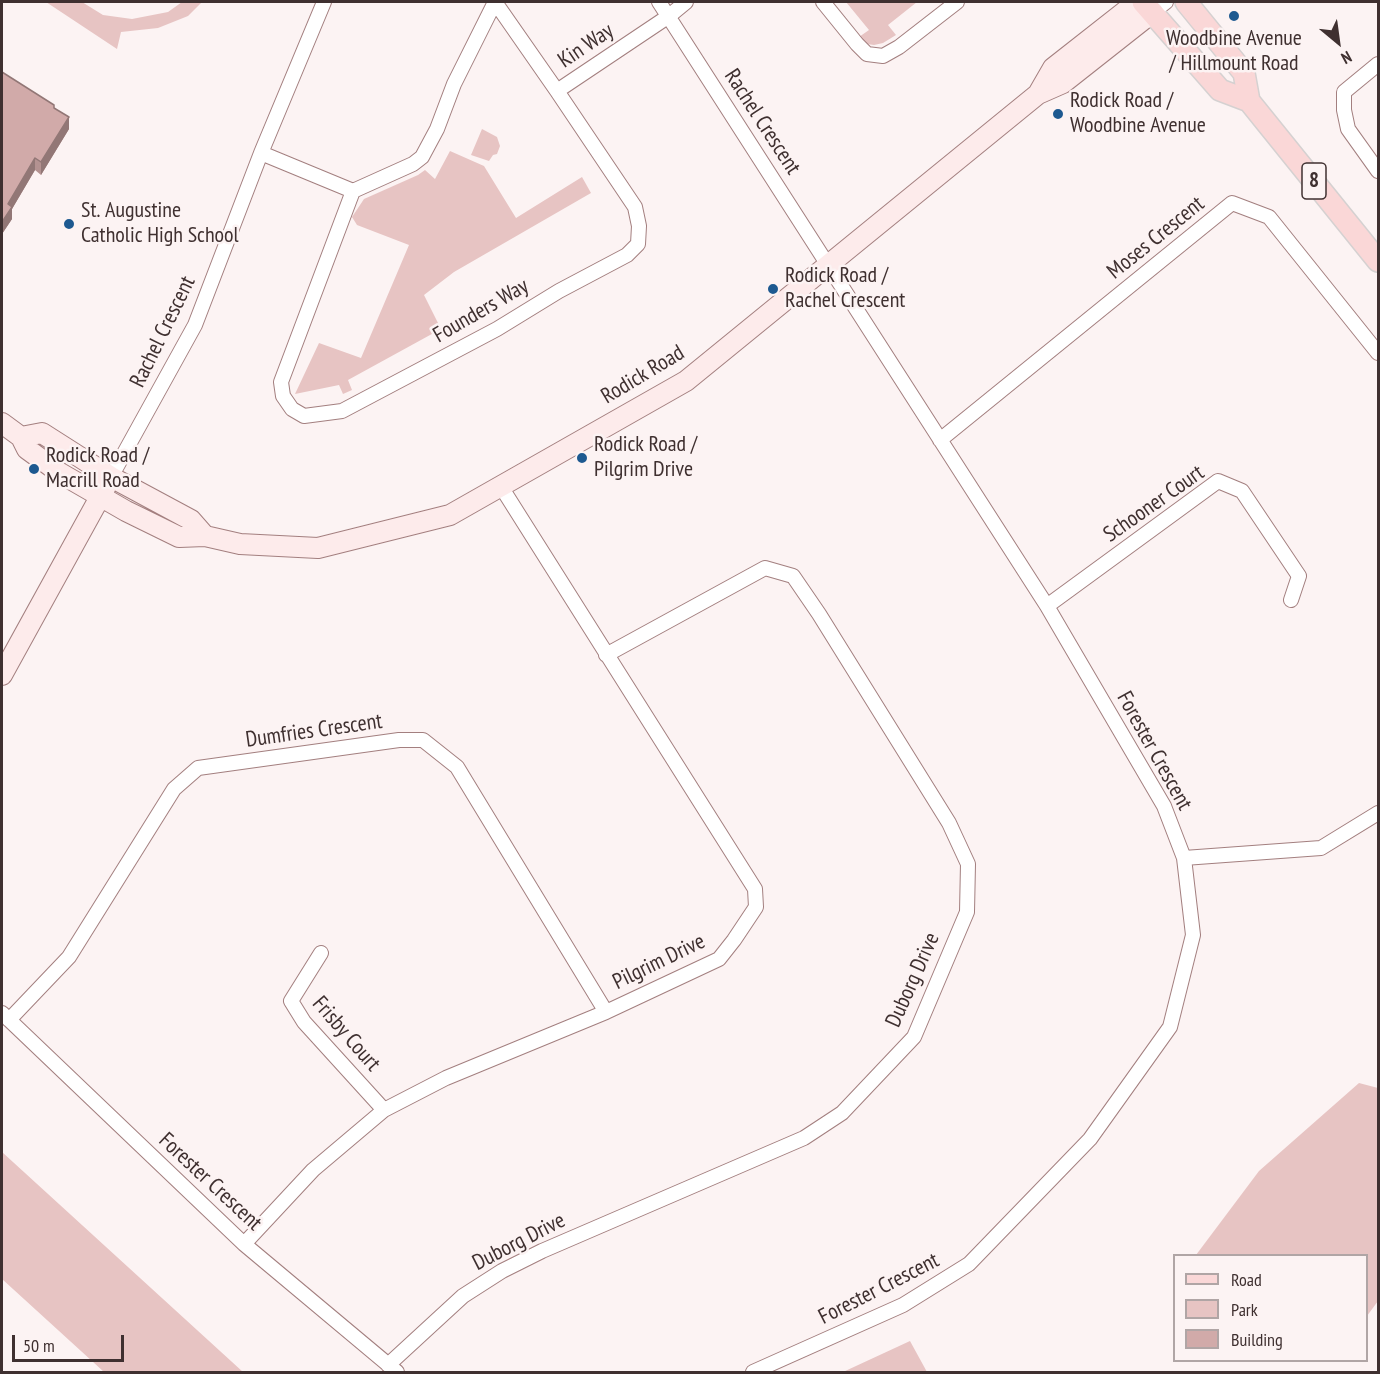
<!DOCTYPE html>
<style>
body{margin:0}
#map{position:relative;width:1380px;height:1374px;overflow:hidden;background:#fcf3f3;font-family:"PT Sans Narrow",sans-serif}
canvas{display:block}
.frame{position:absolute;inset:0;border:3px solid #3f3030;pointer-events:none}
.legend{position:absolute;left:1173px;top:1254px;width:195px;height:108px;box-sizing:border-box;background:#fcf3f3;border:2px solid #b0a5a5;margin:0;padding:8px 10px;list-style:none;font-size:18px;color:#3f3030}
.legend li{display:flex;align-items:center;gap:12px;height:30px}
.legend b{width:30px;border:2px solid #b0a5a5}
.north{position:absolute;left:1308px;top:12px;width:60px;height:60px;-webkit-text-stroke:4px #fcf3f3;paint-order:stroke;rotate:151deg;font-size:16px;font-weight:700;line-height:24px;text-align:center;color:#3f3030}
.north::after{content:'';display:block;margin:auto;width:21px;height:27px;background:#3f3030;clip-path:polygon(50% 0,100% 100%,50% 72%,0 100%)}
.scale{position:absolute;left:12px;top:1335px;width:112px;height:27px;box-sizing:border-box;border:3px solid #3f3030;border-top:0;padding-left:8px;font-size:18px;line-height:21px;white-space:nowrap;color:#3f3030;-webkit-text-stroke:4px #fcf3f3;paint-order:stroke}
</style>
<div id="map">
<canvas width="1380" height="1374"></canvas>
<div class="frame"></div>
<ul class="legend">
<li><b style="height:8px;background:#fad7d7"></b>Road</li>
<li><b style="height:16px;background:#e7c4c3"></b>Park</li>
<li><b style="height:16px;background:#d1aaa9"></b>Building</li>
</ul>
<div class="north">N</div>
<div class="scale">50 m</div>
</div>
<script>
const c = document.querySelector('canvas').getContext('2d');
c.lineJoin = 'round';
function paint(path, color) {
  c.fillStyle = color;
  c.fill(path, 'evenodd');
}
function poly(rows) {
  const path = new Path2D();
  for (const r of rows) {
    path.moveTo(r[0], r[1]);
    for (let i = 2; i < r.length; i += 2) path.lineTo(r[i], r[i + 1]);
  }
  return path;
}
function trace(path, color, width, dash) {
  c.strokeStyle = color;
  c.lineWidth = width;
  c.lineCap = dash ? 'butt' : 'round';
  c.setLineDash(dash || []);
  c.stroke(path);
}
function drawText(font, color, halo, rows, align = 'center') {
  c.font = font + ' "PT Sans Narrow",sans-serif';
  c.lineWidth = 5;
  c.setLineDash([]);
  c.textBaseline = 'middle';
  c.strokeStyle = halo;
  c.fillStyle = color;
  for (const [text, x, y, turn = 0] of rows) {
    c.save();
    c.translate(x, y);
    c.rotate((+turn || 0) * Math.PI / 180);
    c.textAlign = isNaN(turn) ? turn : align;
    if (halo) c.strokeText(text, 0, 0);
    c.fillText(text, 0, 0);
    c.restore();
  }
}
const green = poly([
 [46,2,82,2,103,15,132,19,168,12,182,2,202,2,188,16,158,28,121,32,117,49],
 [846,2,917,2,888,25,896,35,883,43,874,45,867,44,859,37,869,30],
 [482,129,497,137,500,146,497,154,493,155,489,161,471,155],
 [450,151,484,166,516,218,582,177,591,193,454,272,424,295,441,329,348,380,352,390,343,394,339,385,295,394,319,343,361,358,409,245,357,225,352,217,364,199,418,175,425,170,435,179],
 [1359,1083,1378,1088,1378,1301,1367,1316,1366,1256,1196,1255,1259,1171],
 [2,1152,243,1372,104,1372,2,1279],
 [910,1341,927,1372,843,1372]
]);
const street = poly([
 [659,2,1047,606,1164,806,1184,858,1193,935,1170,1027,1090,1139,969,1264,903,1305,753,1372],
 [823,2,857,44,867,54,883,56,899,47,957,2],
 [1153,12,1166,2],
 [1378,64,1344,92,1344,110,1348,129,1378,171],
 [557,91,669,16,686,2],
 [261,153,353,191,413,164,422,157,437,129,454,84,495,2],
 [353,191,281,382,283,396,292,409,304,416,342,411,497,329,559,291,627,255,638,244,639,226,635,207,557,91,495,2],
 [940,440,1232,203,1269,217,1378,353],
 [111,477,195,325,261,153,324,2],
 [1047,606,1218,481,1242,491,1299,576,1291,600],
 [1184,858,1321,848,1378,813],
 [321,953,291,1001,304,1022,384,1110],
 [2,1013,244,1244,397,1372],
 [9,1020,69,957,174,789,198,768,399,740,423,740,457,767,606,1012],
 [244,1244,313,1170,384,1110,446,1078,606,1012,719,959,734,940,756,907,755,889,500,485],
 [388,1365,463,1296,502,1271,542,1251,804,1138,842,1113,914,1037,967,912,968,864,949,823,819,614,793,576,765,568,606,655]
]);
const secondary = poly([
 [1038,94,1053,68,1137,2],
 [2,423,21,437,27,449,60,473,126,511,179,537,205,536,240,544,318,548,450,515,686,381,1038,94,1063,83,1153,12],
 [21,437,42,433,111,477,191,520,205,536],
 [2,675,111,477]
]);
const primary = poly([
 [1143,2,1220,90,1249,101,1378,261],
 [1186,2,1244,73,1249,101]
]);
const wall = poly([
 [2,72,54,108,69,129,41,175,35,170,12,209,12,219,2,234]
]);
const shadedWall = poly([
 [69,117,69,129,41,175,41,162],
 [35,158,35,170,12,209,12,219,2,234,2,222,8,204]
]);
const building = poly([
 [2,72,54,105,54,108,69,117,41,162,35,158,8,204,12,207,2,222,2,72]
]);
const markers = [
 [1234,16,6,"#1d5990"],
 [1058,114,6,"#1d5990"],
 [69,224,6,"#1d5990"],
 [773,289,6,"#1d5990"],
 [582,458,6,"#1d5990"],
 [34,469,6,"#1d5990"]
];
const shields = [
 [1314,181,24]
];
const shieldNames = [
 ["8",1314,181]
];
const poiNames = [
 ["Woodbine Avenue",1234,39,"center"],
 ["/ Hillmount Road",1234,64,"center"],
 ["Rodick Road /",1070,101],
 ["Woodbine Avenue",1070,126],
 ["St. Augustine",81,211],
 ["Catholic High School",81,236],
 ["Rodick Road /",785,276],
 ["Rachel Crescent",785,301],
 ["Rodick Road /",594,445],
 ["Pilgrim Drive",594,470],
 ["Rodick Road /",46,456],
 ["Macrill Road",46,481]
];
const streetNames = [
 ["Kin Way",586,46,-34],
 ["Rachel Crescent",762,122,57],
 ["Moses Crescent",1156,238,-39],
 ["Founders Way",481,311,-30],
 ["Rachel Crescent",163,332,-64],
 ["Rodick Road",643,375,-31],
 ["Schooner Court",1154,504,-35],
 ["Dumfries Crescent",314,731,-8],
 ["Forester Crescent",1154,751,61],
 ["Pilgrim Drive",659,962,-26],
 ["Duborg Drive",913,980,-66],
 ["Frisby Court",346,1034,49],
 ["Forester Crescent",210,1182,43],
 ["Duborg Drive",519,1242,-27],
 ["Forester Crescent",879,1289,-27]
];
paint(green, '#e7c4c3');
trace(street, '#a37f7f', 16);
trace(secondary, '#a37f7f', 22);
trace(primary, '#d5d1d1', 24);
trace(street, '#fff', 14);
trace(secondary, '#fdebeb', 20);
trace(primary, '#fad7d7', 21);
paint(wall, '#b49291');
paint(shadedWall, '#927776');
paint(building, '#d1aaa9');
trace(building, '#927776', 1.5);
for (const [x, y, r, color] of markers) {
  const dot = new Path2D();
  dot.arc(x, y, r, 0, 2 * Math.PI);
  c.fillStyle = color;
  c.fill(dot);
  trace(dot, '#fcf3f3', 2);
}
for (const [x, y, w] of shields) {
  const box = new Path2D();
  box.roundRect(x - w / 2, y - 18, w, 36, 4.5);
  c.fillStyle = '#fcf3f3';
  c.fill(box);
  trace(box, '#3f3030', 1.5);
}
drawText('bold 21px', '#3f3030', null, shieldNames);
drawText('22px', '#3f3030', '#fcf3f3', poiNames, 'left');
drawText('22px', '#3f3030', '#fcf3f3', streetNames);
</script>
